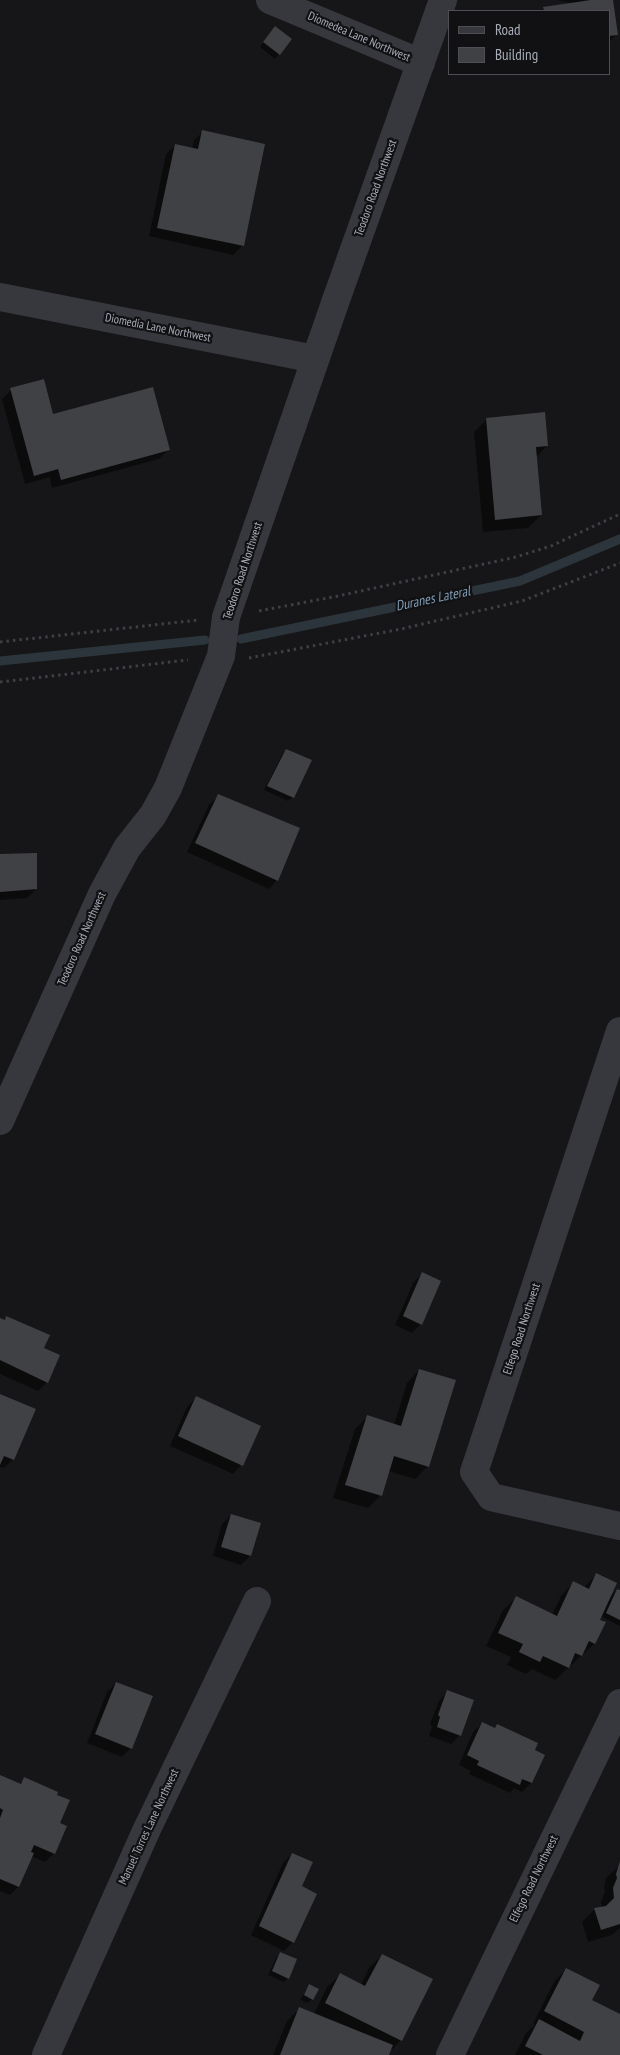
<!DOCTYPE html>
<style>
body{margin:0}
#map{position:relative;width:620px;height:2055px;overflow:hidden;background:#161618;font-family:"PT Sans Narrow",sans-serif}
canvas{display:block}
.legend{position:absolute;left:448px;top:10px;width:162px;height:65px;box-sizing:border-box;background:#111113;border:1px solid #4d4f55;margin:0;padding:6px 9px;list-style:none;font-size:15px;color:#a8adb8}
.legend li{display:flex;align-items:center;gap:10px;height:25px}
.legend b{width:25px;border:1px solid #4d4f55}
</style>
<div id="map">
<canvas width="620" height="2055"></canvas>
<ul class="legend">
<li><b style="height:6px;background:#37383d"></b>Road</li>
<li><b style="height:14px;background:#404145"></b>Building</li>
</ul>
</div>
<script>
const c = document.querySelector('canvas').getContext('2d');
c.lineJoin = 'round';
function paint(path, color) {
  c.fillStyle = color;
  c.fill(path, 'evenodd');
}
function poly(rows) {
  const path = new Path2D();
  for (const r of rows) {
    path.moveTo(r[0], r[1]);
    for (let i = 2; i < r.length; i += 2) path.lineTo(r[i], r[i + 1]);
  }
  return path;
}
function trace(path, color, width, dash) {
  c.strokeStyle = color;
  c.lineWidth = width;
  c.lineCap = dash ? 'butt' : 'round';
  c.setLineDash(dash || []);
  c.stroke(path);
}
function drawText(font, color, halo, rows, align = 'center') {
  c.font = font + ' "PT Sans Narrow",sans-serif';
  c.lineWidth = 4.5;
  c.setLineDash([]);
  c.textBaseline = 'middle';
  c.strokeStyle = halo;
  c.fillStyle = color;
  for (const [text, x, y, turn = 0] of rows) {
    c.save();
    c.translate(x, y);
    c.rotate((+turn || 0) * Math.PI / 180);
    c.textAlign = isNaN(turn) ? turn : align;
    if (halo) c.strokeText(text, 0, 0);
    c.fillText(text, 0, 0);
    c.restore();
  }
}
const shadow = poly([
 [558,0,586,0,584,2,612,0,617,34,609,42,609,11,541,11,544,8,572,4],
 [270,32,279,54,275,59,260,47],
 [203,132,264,145,242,246,233,255,149,236,166,154,175,146,192,149,194,140],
 [11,390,53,416,168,450,159,459,52,488,50,477,25,484,2,399],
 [487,419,547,446,536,457,541,515,528,528,483,532,474,432],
 [286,750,293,797,288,801,264,790,282,755],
 [218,796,277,880,269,889,187,852,209,805],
 [0,856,36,889,27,898,0,900],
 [422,1274,421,1324,412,1333,395,1325,413,1283],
 [7,1317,42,1348,47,1382,38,1391,0,1374,0,1319,3,1321],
 [419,1370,428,1466,415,1479,388,1471,380,1496,368,1508,333,1498,355,1429,367,1417,394,1425,407,1383],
 [0,1395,13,1459,4,1468,0,1467],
 [196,1398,241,1465,233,1474,170,1446,187,1407],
 [231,1515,250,1556,241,1565,213,1556,222,1524],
 [597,1574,609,1598,617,1590,620,1591,620,1626,600,1616,599,1620,604,1623,594,1644,555,1680,532,1669,526,1674,507,1665,511,1657,486,1646,503,1610,516,1598,552,1615,561,1596,573,1583,584,1587],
 [116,1683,131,1748,122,1757,87,1743,107,1692],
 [447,1692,460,1735,451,1744,429,1736,432,1727,430,1724,439,1701],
 [482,1723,494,1729,497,1726,533,1750,543,1755,531,1783,522,1792,514,1788,510,1793,469,1774,471,1771,459,1765,473,1732],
 [0,1777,19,1785,25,1779,58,1824,54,1853,45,1862,31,1856,18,1887,10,1895,0,1891],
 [292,1854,300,1887,293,1942,284,1951,251,1935,283,1863],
 [620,1865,620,1928,612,1935,588,1942,582,1922,595,1909,602,1908,601,1902,605,1892,604,1887,606,1878],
 [280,1953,288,1978,284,1982,268,1975,276,1958],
 [382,1955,401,2040,387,2055,273,2055,287,2021,300,2008,314,2014,327,1987,340,1975,361,1985,369,1968],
 [566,1969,591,2000,620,2016,620,2055,515,2055,526,2033,535,2025,533,2024,554,1982],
 [309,1986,312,1999,308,2003,300,2000]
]);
const stream = poly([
 [241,639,520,581,620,539],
 [0,661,205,640]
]);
const building = poly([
 [591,0,613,0,618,35,609,36,609,11,544,11,543,7],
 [275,26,292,39,280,55,263,42],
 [202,130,265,144,244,246,157,228,175,144,198,149],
 [44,379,53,414,153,387,170,450,61,480,58,469,34,476,10,388],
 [545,412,548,446,536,447,542,515,495,520,486,418],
 [286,749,312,760,294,798,267,786],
 [218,794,300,828,278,881,195,843],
 [37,853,37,889,0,892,0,854],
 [422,1272,441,1281,422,1325,403,1316],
 [6,1316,50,1335,44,1348,60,1355,48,1383,0,1360,0,1318,5,1320],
 [419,1369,456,1380,429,1467,394,1456,382,1496,345,1485,367,1415,401,1426],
 [0,1394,36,1409,14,1460,4,1456,0,1465],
 [196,1396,261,1426,243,1466,178,1436],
 [231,1514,261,1523,251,1556,221,1547],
 [596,1573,617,1583,600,1620,606,1622,595,1644,589,1641,582,1656,575,1653,569,1668,543,1656,540,1662,519,1652,523,1644,498,1633,516,1596,557,1616,573,1581,589,1589],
 [617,1589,620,1590,620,1620,606,1613],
 [116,1682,153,1696,132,1749,95,1734],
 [447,1690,474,1700,461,1736,437,1727,440,1717,438,1715],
 [482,1722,495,1728,497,1724,538,1743,535,1750,545,1755,532,1783,522,1779,520,1785,477,1765,479,1761,467,1755],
 [0,1775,21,1784,24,1777,58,1792,57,1795,70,1800,60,1823,67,1826,55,1854,34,1845,31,1852,34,1853,19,1887,0,1879,0,1818,3,1810,0,1808],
 [292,1853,313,1862,302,1886,317,1894,294,1943,259,1926],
 [620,1861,620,1924,601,1930,594,1908,606,1906,614,1898,613,1888,617,1878,616,1874],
 [280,1952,297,1959,289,1979,272,1971],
 [382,1954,433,1979,402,2041,325,2003,340,1973,365,1986],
 [566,1968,600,1985,592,2000,620,2014,620,2055,543,2055,525,2046,539,2019,580,2041,584,2032,544,2011],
 [309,1984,319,1989,313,2000,304,1995],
 [299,2007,393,2045,389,2055,280,2055]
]);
const path = poly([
 [259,611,338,596,516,557,551,546,620,514],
 [0,642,198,620],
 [249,658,401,629,522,601,620,563],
 [0,682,188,660]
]);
const street = poly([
 [270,0,421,63],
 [0,297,315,359],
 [620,1031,474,1472,491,1497,620,1526],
 [0,1121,102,894,127,848,153,815,168,788,221,656,226,617,336,300,443,0],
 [46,2055,147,1829,257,1601],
 [450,2055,620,1703]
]);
const streetNames = [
 ["Diomedea Lane Northwest",359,37,23],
 ["Teodoro Road Northwest",376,188,-70],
 ["Diomedia Lane Northwest",158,328,11],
 ["Teodoro Road Northwest",243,571,-72],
 ["Teodoro Road Northwest",82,939,-66],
 ["Elfego Road Northwest",522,1329,-72],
 ["Manuel Torres Lane Northwest",149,1827,-65],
 ["Elfego Road Northwest",534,1879,-64]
];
const waterNames = [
 ["Duranes Lateral",433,599,-12]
];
paint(shadow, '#0007');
trace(stream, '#2c353c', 9);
paint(building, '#404145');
trace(path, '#3d3f44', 3, [2.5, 4]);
trace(street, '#37383d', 28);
drawText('12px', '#a8adb8', '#111113', streetNames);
drawText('italic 14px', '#7f9bb3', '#111113', waterNames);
</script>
